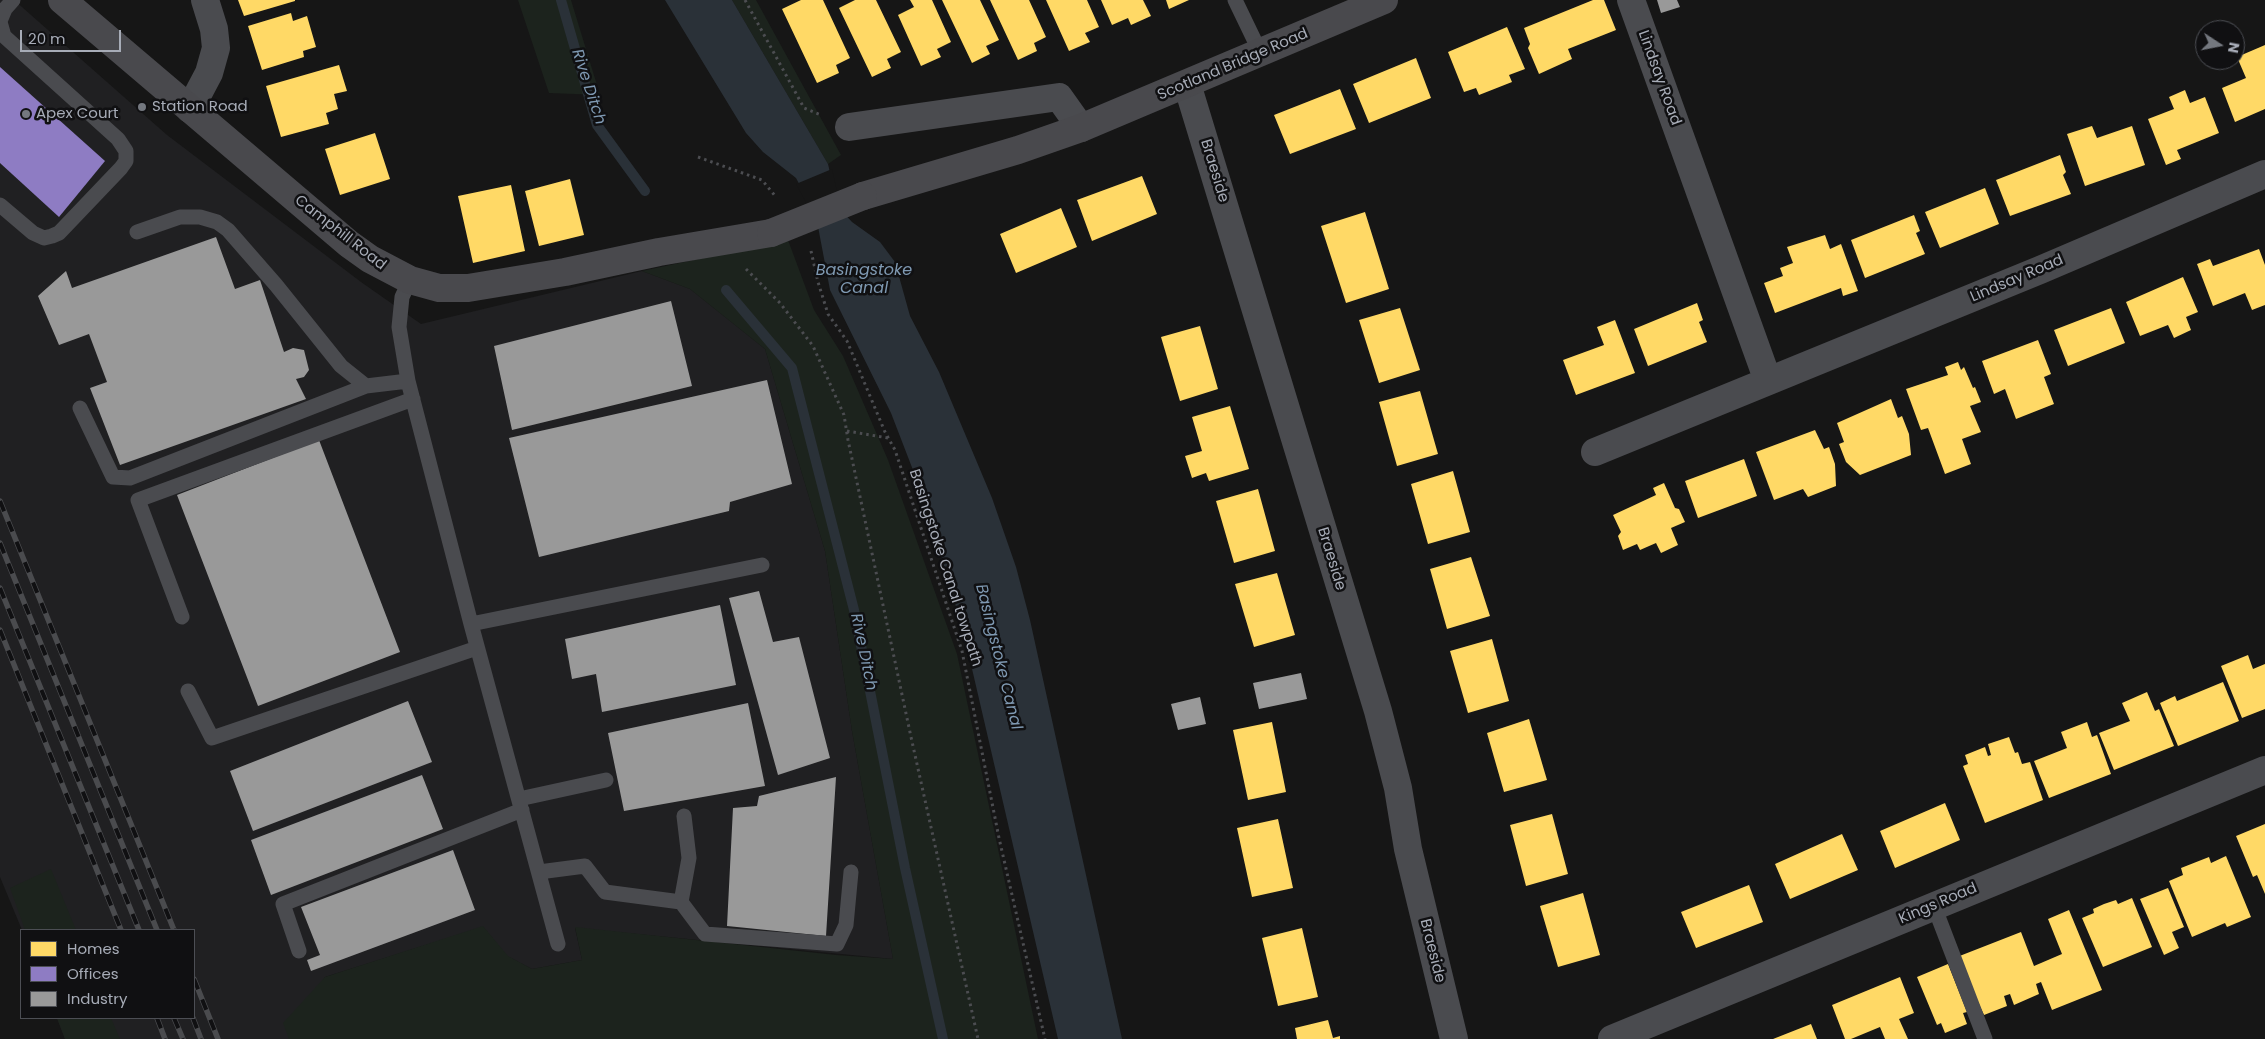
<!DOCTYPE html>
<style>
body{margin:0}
#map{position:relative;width:2265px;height:1039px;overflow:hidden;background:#161616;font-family:Poppins,sans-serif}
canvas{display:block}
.legend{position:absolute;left:20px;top:929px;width:175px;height:90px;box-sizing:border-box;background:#101012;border:1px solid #4c4e54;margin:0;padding:6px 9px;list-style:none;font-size:15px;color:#a7acb7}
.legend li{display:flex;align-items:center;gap:10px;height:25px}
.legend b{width:25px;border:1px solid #4c4e54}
.north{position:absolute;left:2195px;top:20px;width:50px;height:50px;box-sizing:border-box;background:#101012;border:1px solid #4c4e54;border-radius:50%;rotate:101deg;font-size:14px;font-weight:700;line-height:20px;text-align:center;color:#a7acb7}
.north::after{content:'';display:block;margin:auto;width:18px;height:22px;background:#74787f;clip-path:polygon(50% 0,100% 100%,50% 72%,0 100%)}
.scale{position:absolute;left:20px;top:30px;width:101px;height:22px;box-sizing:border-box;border:2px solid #a7acb7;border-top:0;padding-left:6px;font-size:15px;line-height:18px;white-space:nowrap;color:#a7acb7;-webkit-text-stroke:4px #101012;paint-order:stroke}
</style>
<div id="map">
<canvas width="2265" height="1039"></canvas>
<ul class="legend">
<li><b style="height:14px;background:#ffd966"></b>Homes</li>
<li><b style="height:14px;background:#8e7cc3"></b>Offices</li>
<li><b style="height:14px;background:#999"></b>Industry</li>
</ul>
<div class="north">N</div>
<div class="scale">20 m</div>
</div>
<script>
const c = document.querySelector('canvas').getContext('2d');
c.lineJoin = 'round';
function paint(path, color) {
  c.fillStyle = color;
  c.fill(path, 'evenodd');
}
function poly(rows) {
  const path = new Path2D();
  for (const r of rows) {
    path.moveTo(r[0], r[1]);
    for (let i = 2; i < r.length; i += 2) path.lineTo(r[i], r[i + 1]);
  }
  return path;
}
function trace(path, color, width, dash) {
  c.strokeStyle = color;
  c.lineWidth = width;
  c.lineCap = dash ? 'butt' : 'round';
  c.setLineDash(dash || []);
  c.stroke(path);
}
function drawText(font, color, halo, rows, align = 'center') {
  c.font = font + ' Poppins,sans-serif';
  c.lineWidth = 5;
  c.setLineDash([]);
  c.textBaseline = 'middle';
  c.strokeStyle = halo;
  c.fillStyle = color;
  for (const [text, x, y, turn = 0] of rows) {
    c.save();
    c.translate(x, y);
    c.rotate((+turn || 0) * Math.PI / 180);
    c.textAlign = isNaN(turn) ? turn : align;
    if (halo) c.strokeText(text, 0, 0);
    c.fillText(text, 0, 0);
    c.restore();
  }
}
const built = poly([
 [0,0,14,0,167,135,361,282,421,324,642,271,690,289,765,349,825,551,852,731,893,959,575,928,582,960,532,969,507,956,483,927,325,977,290,1039,65,1039,57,1018,194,1018,194,930,22,930,0,877]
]);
const green = poly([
 [518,0,571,0,600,95,549,93],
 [732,0,756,0,841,155,828,164],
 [788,240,814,310,843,356,888,460,957,654,1038,1039,289,1039,283,1023,325,977,483,926,508,956,532,969,582,960,575,927,836,955,893,959,852,731,825,551,765,349,690,289,642,271],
 [51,869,76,930,25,930,10,888],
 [57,1018,111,1018,120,1039,65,1039]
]);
const water = poly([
 [665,0,732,0,828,164,838,207,852,222,880,242,895,262,910,316,939,372,992,498,1016,567,1030,620,1122,1039,1058,1039,963,630,923,496,891,413,830,290,816,216,796,178,763,152,746,133]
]);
const pier = poly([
 [832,169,840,205,814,217,796,184]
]);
const homes = poly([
 [238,0,295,0,295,1,244,16],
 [801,0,823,0,850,58,836,65,839,73,817,83,782,9],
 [855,0,876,0,901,52,887,59,891,68,872,77,839,8],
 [910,0,932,0,951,42,937,49,941,57,921,66,898,15,914,7],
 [942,0,980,0,999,40,986,46,990,54,972,63],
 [990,0,1029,0,1046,37,1034,43,1037,51,1018,60],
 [1046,0,1087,0,1099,27,1085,33,1090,42,1069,51],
 [1101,0,1143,0,1151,16,1131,25,1128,18,1112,25],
 [1166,0,1189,0,1169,9],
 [1593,0,1604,0,1616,30,1568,49,1572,59,1539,74,1528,48,1530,44,1524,28],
 [291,13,293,21,307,16,316,47,303,51,304,57,262,70,248,26],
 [1507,27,1525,69,1509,75,1512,82,1479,95,1476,88,1464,92,1448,52],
 [2265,45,2265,109,2235,122,2222,88,2246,78,2237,57],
 [1416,58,1431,98,1369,123,1353,84],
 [339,65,347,91,334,94,338,109,326,113,329,124,281,137,266,86],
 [1340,89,1356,129,1290,154,1274,115],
 [2185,90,2190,103,2205,97,2219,133,2177,150,2181,159,2166,165,2148,119,2174,109,2169,97],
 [2092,126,2097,138,2132,126,2145,165,2085,186,2067,134],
 [375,133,390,179,340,195,325,149],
 [2060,155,2066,172,2063,175,2071,194,2010,216,1996,180],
 [1142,176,1157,214,1092,241,1077,200],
 [570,179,584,235,539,246,525,191],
 [511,185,525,251,473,263,458,196],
 [1985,188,1999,224,1940,248,1925,212],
 [1061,208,1077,247,1016,273,1000,234],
 [1365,212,1389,289,1346,303,1321,226],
 [1914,215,1920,231,1916,233,1925,254,1865,278,1851,240],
 [1825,235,1830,249,1841,244,1858,291,1843,296,1841,288,1775,313,1764,283,1783,276,1780,268,1793,263,1787,247],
 [2259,249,2265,265,2265,305,2252,310,2245,293,2213,306,2197,264,2210,259,2213,266],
 [2183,277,2198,312,2186,317,2191,330,2174,338,2168,325,2140,336,2126,302],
 [1697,303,1703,320,1699,322,1707,342,1648,366,1634,329],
 [1400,308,1420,370,1379,383,1359,320],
 [2111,308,2125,343,2068,366,2054,330],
 [1615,320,1635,373,1576,395,1563,360,1604,345,1597,327],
 [1200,326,1218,389,1180,401,1161,337],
 [2038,340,2051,374,2044,377,2054,404,2016,419,2005,389,1994,394,1982,361],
 [1958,362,1961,370,1964,367,1973,388,1975,387,1981,402,1970,406,1981,432,1962,439,1971,464,1945,474,1928,428,1921,430,1906,389,1948,375,1945,367],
 [1420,391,1438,454,1397,466,1379,402],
 [1891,399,1898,418,1902,416,1909,434,1911,455,1860,475,1846,462,1839,444,1844,442,1837,423],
 [1230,406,1249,469,1209,481,1206,473,1192,478,1185,456,1202,451,1192,417],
 [1815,430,1824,449,1829,447,1835,464,1836,486,1808,497,1803,489,1774,500,1756,452],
 [1744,459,1757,496,1698,518,1685,481],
 [1453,471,1470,532,1428,544,1411,484],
 [1664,483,1675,508,1679,509,1685,522,1671,528,1678,545,1661,553,1656,543,1640,550,1637,544,1623,550,1618,536,1621,532,1613,515,1656,495,1653,488],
 [1258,489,1275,551,1234,563,1216,501],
 [1471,557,1490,616,1447,629,1430,569],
 [1277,573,1295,635,1254,647,1235,584],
 [1492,639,1509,701,1468,713,1450,651],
 [2248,655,2253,669,2265,664,2265,709,2242,718,2221,666],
 [2223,682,2239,721,2178,746,2160,703,2175,696,2177,701],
 [2147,692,2155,711,2159,709,2174,746,2114,770,2099,733,2130,721,2122,703],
 [1529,719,1547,780,1504,792,1487,733],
 [1272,722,1286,792,1248,800,1233,730],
 [2087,722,2092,737,2097,735,2111,774,2049,798,2034,761,2067,748,2061,732],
 [2009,737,2015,753,2018,752,2022,764,2030,762,2043,800,1985,823,1963,766,1968,764,1965,755,1985,747,1988,756,1991,755,1988,744],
 [1945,803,1960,840,1895,868,1880,831],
 [1552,814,1568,874,1526,886,1510,825],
 [1278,819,1293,888,1252,897,1237,828],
 [2265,824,2265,894,2257,875,2253,877,2236,836],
 [1842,834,1858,870,1790,899,1775,864],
 [2226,856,2251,917,2227,927,2225,923,2192,937,2169,881,2183,875,2181,868,2209,857,2211,863],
 [1749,885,1763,922,1696,948,1681,912],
 [2168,888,2184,927,2172,932,2179,948,2164,955,2140,899],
 [1583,893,1600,955,1558,967,1540,906],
 [2132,898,2152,947,2103,967,2082,918,2094,913,2093,909,2104,904,2116,900,2118,904],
 [2069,910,2102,990,2052,1010,2041,982,2036,984,2039,994,2014,1005,2010,994,2004,996,2007,1006,1984,1015,1957,957,2021,932,2034,966,2062,954,2048,919],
 [1302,928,1318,997,1278,1006,1262,938],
 [1948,964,1967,1012,1963,1013,1967,1024,1945,1033,1941,1023,1937,1025,1917,977],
 [1900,977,1914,1013,1899,1019,1908,1039,1885,1039,1880,1027,1851,1039,1845,1039,1832,1005],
 [1328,1020,1333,1038,1340,1036,1340,1039,1297,1039,1295,1028],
 [1811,1024,1817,1039,1773,1039]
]);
const offices = poly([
 [0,67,105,161,59,217,0,163]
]);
const industry = poly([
 [1657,0,1677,0,1680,7,1661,13],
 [216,237,235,289,260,280,284,352,293,348,304,350,309,370,304,377,296,379,306,399,120,465,90,388,107,382,89,334,59,345,38,296,66,271,72,288],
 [671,301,692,386,512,430,494,346],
 [767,380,792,484,730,502,729,511,539,557,509,438],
 [319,440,400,652,258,706,177,495],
 [759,591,773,642,799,637,830,758,778,775,729,598],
 [720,605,736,685,602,712,596,674,572,679,565,639],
 [1301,673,1307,699,1259,709,1253,683],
 [1200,697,1206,724,1178,730,1171,704],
 [408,701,432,762,253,831,230,771],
 [748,703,765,786,624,811,608,733],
 [422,775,443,829,271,895,251,840],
 [836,777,826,936,727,926,733,808,757,806,759,796],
 [453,850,475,910,311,971,307,960,320,955,301,907]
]);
const stream = poly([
 [561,0,597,125,645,191],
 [726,290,792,368,854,610,905,868,943,1039]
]);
const path = poly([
 [745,0,804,108,821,115],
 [698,157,762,180,776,197],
 [811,251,818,282,828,314,847,341,885,432,895,450,962,651,999,838,1045,1039],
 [746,269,780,303,813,346,844,415,848,440,911,737,978,1039],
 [847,431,888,438]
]);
const lane = poly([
 [1235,0,1261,54],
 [0,21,5,9,13,0],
 [0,22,4,36,118,139,126,151,126,161,121,168,59,233,52,236,44,238,33,233,0,205],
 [137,232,180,217,200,217,217,222,228,230,276,285,341,366,366,386,408,381],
 [410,280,402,297,399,327,408,381,471,624,558,944],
 [80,408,113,477,130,478,366,386],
 [182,617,138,500,413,399],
 [471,624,762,565],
 [188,691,212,738,477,648],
 [519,799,606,780],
 [539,872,585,866,605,892,681,902,705,934,837,944,846,925,851,872],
 [681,902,689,858,684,816],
 [1934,906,1985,1039],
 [299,951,283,904,522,810]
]);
const street = poly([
 [1631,0,1768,381],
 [1187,84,1378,711,1398,788,1408,849,1454,1039],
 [190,109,209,73,216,48,214,29,205,0],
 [849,127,1059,97,1081,128],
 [1595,452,2040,270,2265,174],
 [1612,1039,2265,770]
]);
const secondary = poly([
 [62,0,349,244,370,259,410,280,439,288,468,288,565,272,659,252,771,233],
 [863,196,1018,150,1081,128,1384,0]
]);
const rail = poly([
 [0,501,174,930],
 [0,543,157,930],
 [0,588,139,930],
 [0,630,121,930],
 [194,979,218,1039],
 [157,1018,165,1039],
 [174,1018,183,1039],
 [193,1018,201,1039]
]);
const secondaryBridge = poly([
 [771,233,863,196]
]);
const markers = [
 [142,107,5,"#74787f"],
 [26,114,5,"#74787f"]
];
const streetNames = [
 ["Scotland Bridge Road",1233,65,-23],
 ["Lindsay Road",1659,78,70],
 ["Braeside",1214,171,73],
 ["Camphill Road",340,233,38],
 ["Lindsay Road",2017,279,-23],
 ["Braeside",1331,559,73],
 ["Basingstoke Canal towpath",945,568,72],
 ["Kings Road",1938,904,-23],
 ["Braeside",1432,951,76]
];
const poiNames = [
 ["Station Road",152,107],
 ["Apex Court",36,114]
];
const waterNames = [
 ["Rive Ditch",588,87,72],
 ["Basingstoke",864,271],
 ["Canal",864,289],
 ["Rive Ditch",863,652,78],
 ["Basingstoke Canal",998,657,76]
];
paint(built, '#202022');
paint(green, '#1c231d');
paint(water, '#2a3138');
paint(pier, '#161616');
paint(homes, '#ffd966');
paint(offices, '#8e7cc3');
paint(industry, '#999');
trace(stream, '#2a3138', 10);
trace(path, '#4c4d51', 3, [2.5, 4]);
trace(lane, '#4a4b4f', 15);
trace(street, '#4a4b4f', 28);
trace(secondary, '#49494d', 28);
trace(rail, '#4a4b4e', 5.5);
trace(rail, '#101012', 4, [11]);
trace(secondaryBridge, '#49494d', 28);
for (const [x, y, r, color] of markers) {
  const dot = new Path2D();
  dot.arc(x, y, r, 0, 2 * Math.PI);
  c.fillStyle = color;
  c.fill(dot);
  trace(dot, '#101012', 2);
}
drawText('15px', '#a7acb7', '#101012', streetNames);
drawText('15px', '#a7acb7', '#101012', poiNames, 'left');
drawText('italic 16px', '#7f99b2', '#101012', waterNames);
</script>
